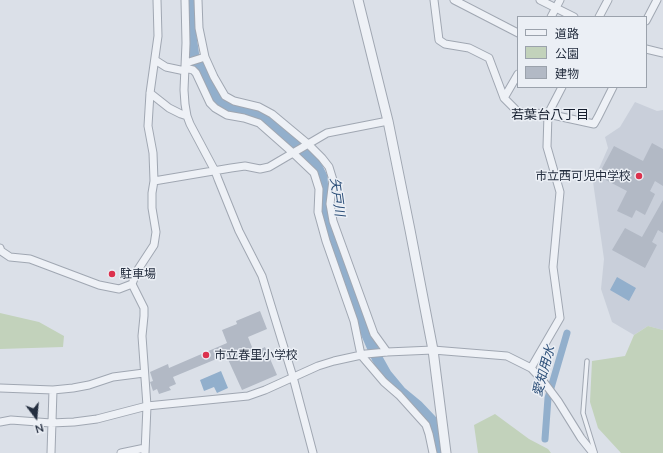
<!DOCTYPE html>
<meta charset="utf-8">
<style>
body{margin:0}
#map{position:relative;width:663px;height:453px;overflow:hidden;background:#dbe0e8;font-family:Mulish,"Noto Sans JP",sans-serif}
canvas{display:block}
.legend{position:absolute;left:517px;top:16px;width:130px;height:72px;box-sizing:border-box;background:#ebeff5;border:1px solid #9ba2ac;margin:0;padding:5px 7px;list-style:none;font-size:12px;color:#242e3f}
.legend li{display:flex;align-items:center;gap:8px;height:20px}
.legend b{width:20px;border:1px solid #9ba2ac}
.north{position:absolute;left:16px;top:397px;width:40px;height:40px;-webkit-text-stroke:3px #ebeff5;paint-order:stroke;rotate:164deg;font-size:11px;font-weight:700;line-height:16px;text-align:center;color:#242e3f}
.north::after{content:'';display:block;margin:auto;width:14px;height:18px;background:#242e3f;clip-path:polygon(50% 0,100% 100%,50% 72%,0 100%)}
</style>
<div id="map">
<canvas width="663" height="453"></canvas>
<ul class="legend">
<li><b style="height:5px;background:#eef1f6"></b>道路</li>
<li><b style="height:11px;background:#c2d2bb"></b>公園</li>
<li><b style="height:11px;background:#b2b9c5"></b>建物</li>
</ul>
<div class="north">N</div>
</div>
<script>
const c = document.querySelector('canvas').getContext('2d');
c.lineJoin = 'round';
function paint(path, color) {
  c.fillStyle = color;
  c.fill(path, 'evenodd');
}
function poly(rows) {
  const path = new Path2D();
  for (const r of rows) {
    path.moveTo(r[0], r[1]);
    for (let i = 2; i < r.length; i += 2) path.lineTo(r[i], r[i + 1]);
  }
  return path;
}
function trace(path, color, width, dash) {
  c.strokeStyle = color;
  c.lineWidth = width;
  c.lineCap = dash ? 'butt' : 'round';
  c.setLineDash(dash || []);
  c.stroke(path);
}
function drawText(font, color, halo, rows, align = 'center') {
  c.font = font + ' Mulish,"Noto Sans JP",sans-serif';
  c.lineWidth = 3;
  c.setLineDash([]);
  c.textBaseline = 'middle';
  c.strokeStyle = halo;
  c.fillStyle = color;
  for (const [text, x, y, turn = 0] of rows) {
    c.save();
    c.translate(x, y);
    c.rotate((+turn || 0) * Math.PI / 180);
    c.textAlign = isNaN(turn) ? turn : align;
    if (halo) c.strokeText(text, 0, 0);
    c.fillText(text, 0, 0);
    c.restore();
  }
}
const built = poly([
 [635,102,657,111,663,110,663,330,648,326,634,335,612,322,601,289,604,259,593,182,608,148,605,137,620,127]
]);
const green = poly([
 [0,313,39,322,64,336,63,347,0,349],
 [648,326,663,330,663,453,621,453,598,428,590,402,592,361,625,356,634,335],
 [495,414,529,439,548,449,551,453,478,453,474,425]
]);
const water = poly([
 [617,277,636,288,629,301,610,290],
 [221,371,228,388,217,393,214,387,204,391,200,380]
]);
const canal = poly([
 [545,439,548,398,567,333]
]);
const river = poly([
 [189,0,190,29,194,57,214,95,224,106,237,110,258,113,310,156,318,169,322,177,323,192,322,212,361,321,377,358,386,374,401,392,418,406,435,424,437,453]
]);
const building = poly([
 [652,143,663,149,663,186,655,181,650,191,655,194,645,215,636,210,632,218,617,211,627,191,598,176,614,146,643,161],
 [663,200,663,233,658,230,652,242,657,245,645,268,612,250,625,228,642,237],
 [260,311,267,329,248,337,254,352,265,347,277,375,242,390,226,355,173,377,176,384,169,387,171,390,159,394,157,389,153,391,150,382,153,381,150,372,168,364,169,368,227,343,222,330,237,324,236,321]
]);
const service = poly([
 [587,361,583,413,595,452]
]);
const minor = poly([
 [185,0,186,43,184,90,185,104,187,116,190,124,215,171,218,179,239,231,262,276,293,377,313,453],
 [198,0,199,28,205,57,214,77,225,96,234,101,259,107,272,114,308,144,322,158,329,167,333,180,330,204,333,221,374,334,387,352],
 [434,0,439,40,445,44,469,48,489,58,504,98,518,112,548,114,594,124,598,117,613,87],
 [454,0,518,33],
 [540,0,574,17],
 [551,17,560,0],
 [599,17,608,0],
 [646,21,657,0],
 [646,49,663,53],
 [155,60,166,67,185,71],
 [186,63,205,57],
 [185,68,193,70,196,73,210,103,215,108,227,115,244,118,259,123,293,153,314,173,319,189,318,212,326,241,354,321,361,355,384,382,399,395,426,425,429,434,433,453],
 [150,93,169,108,181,114,187,116],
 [504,98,518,74],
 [154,181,231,168,245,166,260,169,269,167,327,133,388,121],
 [0,248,1,251,10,257,30,259,99,285,119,289,132,284],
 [531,368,560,318,553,267,560,192,547,147,548,114,562,87],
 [0,388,53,390,73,388,89,385,113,377,144,373],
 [0,422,11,420,51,423,74,422,97,419,147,406,248,396,265,390,318,366,334,361,366,354,387,352,433,350,507,356,531,368,543,381,558,401,581,438,593,453],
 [51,453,53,390],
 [121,453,145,448],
 [145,453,147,406,142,336,144,316,144,308,132,284,137,271,154,245,156,232,152,208,152,193,154,181,153,153,148,126,150,93,158,36,157,0]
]);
const tertiary = poly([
 [358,0,388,121,410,230,433,350,446,453]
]);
const markers = [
 [639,176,4,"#dc314d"],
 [112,274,4,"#dc314d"],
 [206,355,4,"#dc314d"]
];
const poiNames = [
 ["市立西可児中学校",631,176,"right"],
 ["駐車場",120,274],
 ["市立春里小学校",214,355]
];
const neighbourhoodNames = [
 ["若葉台八丁目",550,115]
];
const waterNames = [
 ["矢戸川",337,197,82],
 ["愛知用水",544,371,-75]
];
paint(built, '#c9cfda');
paint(green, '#c2d2bb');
paint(water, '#92afcc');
trace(canal, '#92afcc', 7);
trace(river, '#92afcc', 11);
paint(building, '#b2b9c5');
trace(service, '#a0a7b2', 5.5);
trace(minor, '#a0a7b2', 9);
trace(tertiary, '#a0a7b2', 11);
trace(service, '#eef1f6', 3.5);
trace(minor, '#eef1f6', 7);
trace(tertiary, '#eef1f6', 9);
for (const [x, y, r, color] of markers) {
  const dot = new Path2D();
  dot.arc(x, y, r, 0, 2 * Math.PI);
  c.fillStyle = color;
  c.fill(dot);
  trace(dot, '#ebeff5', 1.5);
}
drawText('12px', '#242e3f', '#ebeff5', poiNames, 'left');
drawText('13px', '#161f2f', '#ebeff5', neighbourhoodNames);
drawText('italic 13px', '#2a4d77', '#ebeff5', waterNames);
</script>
